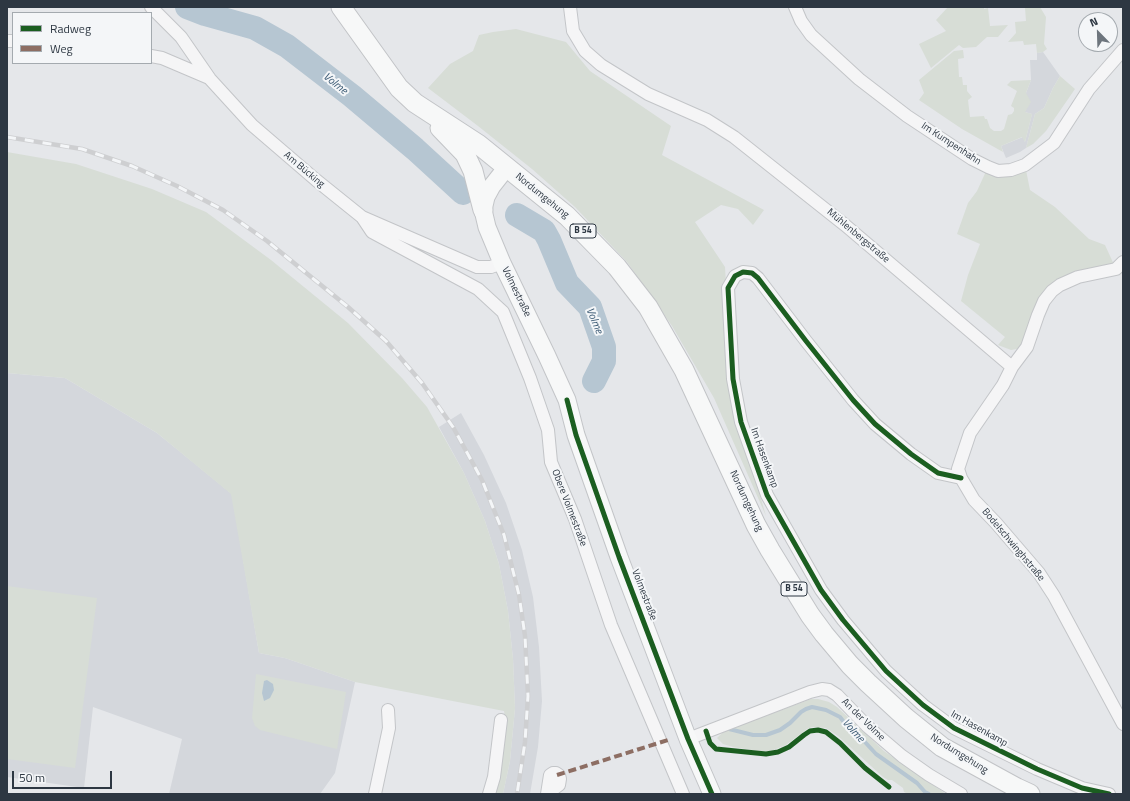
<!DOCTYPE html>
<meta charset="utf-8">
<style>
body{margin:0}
#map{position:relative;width:1130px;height:801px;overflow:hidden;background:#e5e7ea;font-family:"Titillium Web",sans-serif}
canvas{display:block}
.frame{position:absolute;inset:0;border:8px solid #2d3742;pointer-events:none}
.legend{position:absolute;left:12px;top:12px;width:140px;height:52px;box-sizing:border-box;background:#f4f6f8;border:1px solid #a4aaaf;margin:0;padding:5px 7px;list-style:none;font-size:12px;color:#2d3742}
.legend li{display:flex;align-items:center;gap:8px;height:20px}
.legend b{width:20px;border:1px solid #a4aaaf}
.north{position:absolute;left:1078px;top:12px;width:40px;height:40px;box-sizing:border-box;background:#f4f6f8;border:1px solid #a4aaaf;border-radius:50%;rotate:337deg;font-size:11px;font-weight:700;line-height:16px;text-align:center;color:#2d3742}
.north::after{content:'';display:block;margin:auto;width:14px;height:18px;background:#6d757d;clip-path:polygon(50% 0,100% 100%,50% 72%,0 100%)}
.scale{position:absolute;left:12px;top:771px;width:100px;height:18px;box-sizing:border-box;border:2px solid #2d3742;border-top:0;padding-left:5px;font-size:12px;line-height:14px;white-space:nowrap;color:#2d3742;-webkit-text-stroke:3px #f4f6f8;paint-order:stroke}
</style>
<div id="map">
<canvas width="1130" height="801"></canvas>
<div class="frame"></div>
<ul class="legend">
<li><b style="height:5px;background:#1b5e20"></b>Radweg</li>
<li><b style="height:5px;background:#8d6e63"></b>Weg</li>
</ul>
<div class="north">N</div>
<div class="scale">50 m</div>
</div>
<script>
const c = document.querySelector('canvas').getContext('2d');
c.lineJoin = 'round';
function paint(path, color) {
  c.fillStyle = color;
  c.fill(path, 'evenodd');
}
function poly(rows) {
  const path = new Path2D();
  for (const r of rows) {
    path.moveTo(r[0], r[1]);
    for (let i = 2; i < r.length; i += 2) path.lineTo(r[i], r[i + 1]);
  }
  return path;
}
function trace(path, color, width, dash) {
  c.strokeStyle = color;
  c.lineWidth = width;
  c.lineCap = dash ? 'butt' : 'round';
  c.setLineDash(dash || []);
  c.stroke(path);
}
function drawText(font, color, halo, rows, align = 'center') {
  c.font = font + ' "Titillium Web",sans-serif';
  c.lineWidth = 4;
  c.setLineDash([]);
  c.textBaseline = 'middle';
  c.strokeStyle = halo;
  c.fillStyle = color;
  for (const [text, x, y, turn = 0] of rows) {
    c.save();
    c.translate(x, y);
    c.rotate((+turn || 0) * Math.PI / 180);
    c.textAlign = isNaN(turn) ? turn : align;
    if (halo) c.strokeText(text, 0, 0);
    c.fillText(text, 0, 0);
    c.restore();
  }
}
const built = poly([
 [1043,52,1060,76,1053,88,1044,108,1035,114,1026,148,1020,152,1006,158,1001,146,1023,137,1025,142,1032,114,1025,112,1026,93,1031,80,1030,60,1037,60,1037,53],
 [7,373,65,378,157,433,232,494,259,653,285,658,355,682,335,773,320,794,169,794,182,739,93,707,84,788,7,777],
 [461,413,484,455,506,503,522,550,533,597,539,647,542,701,538,747,530,794,503,794,510,761,515,708,513,659,508,611,499,564,485,521,464,473,439,427]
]);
const green = poly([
 [948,7,984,7,984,9,988,8,990,26,1008,25,998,37,987,37,976,47,963,48,959,45,931,68,919,44,946,31,936,20],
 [1021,7,1040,7,1046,17,1044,44,1047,49,1043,52,1037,53,1036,44,1024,45,1023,41,1008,42,1016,33,1015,22,1026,21,1025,8,1021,8],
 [516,29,566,42,590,71,671,126,662,155,764,210,753,225,738,209,721,205,695,222,725,267,728,316,729,388,766,516,714,398,672,326,627,262,575,207,532,169,478,126,428,88,450,64,473,51,479,35,493,32],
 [963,50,964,58,958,59,959,77,962,77,963,85,967,85,967,91,972,97,968,100,970,117,984,116,985,119,987,119,990,128,994,131,1001,131,1004,129,1008,115,1012,114,1014,111,1014,108,1011,106,1017,91,1007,85,1011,81,1031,80,1026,93,1031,102,1025,112,1032,114,1025,142,1022,137,1001,146,1003,152,962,129,919,100,924,93,919,80,954,51],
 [1060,76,1075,89,1046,131,1033,144,1026,148,1035,114,1044,108,1053,88],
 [7,152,76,164,152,189,206,212,271,260,348,323,402,378,427,407,464,473,485,521,499,564,508,611,513,659,515,708,510,761,503,794,492,794,505,717,504,711,355,682,285,658,259,653,231,494,157,433,65,378,7,373],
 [1025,165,1030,190,1055,207,1089,239,1105,245,1116,269,1052,291,1027,347,1011,350,998,345,1005,337,961,301,968,275,980,244,957,234,968,203,977,191,988,167],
 [7,586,97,598,75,768,7,759],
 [256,674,346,692,337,749,260,730,255,726,252,718],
 [811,699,818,699,829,702,837,707,884,751,946,794,908,794,904,792,903,788,892,780,888,780,883,777,838,736,826,728,812,727,807,729,786,745,771,751,764,752,733,747,723,744,717,738,723,732,733,728]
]);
const water = poly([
 [267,680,273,684,274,690,270,698,264,701,262,693,264,681]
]);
const stream = poly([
 [725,728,753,735,766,735,780,730,790,723,801,712,806,709,812,707,826,710,840,717,851,731,864,741,876,754,917,783,925,792,929,794]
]);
const river = poly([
 [187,7,205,14,255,28,287,46,352,96,415,149,463,193],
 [517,215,544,231,549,240,567,283,590,307,604,347,604,361,594,381]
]);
const minor = poly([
 [151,7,181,37,210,79,252,125,316,180,362,217,477,267,491,267,502,263],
 [570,7,573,31,585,51,601,65,648,94,707,120,734,137,845,225,1012,367],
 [795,7,801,21,811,35,859,79,907,116,972,159,988,167,998,171,1011,170,1025,165,1054,143,1089,89,1123,50],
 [7,41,13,41],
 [151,56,162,58,209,78],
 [362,217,372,232,478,289,503,312,530,378,548,430,551,462,575,519,611,625,683,794],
 [1123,262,1116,269,1078,277,1060,285,1052,291,1044,301,1038,315,1027,347,1012,367,1003,385,970,433,958,469,961,478,974,500,996,523,1039,573,1054,596,1123,724],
 [961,478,938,473,911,454,875,424,853,400,806,341,758,278,752,273,743,272,735,276,728,288,733,379,741,422,767,495,821,590,843,620,886,671,923,705,954,728,1037,769,1082,788,1109,794],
 [688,739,810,692,822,689,829,690,837,695,868,727,902,756,929,775,961,794],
 [375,794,389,728,388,710],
 [489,794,494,777,501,720],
 [547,794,550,775,553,773,556,773,559,775,560,779,559,785,547,794]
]);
const secondary = poly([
 [507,167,492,186,486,197,483,210,487,227,502,263,547,356,567,400,576,435,619,557,688,739,712,794]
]);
const primary = poly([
 [341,7,399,88,415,103,478,144,567,216,617,267,648,307,684,370,756,525,770,550,810,615,824,634,850,665,868,683,906,718,942,747,1017,788,1030,794],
 [440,128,465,154,473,171,483,210]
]);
const rail = poly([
 [7,137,82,149,132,166,177,186,223,210,267,241,348,307,386,341,422,383,453,427,482,480,504,535,519,595,525,636,528,696,525,742,517,794]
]);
const quiet = poly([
 [557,775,668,740]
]);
const cycleway = poly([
 [567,400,576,435,619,557,688,739,712,794],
 [961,478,938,473,911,454,875,424,853,400,806,341,758,278,752,273,743,272,735,276,728,288,733,379,741,422,767,495,821,590,843,620,886,671,923,705,954,728,1037,769,1082,788,1109,794],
 [706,731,710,743,716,749,766,754,778,752,789,747,804,735,810,731,818,730,826,732,840,743,865,768,889,787]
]);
const shields = [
 [583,231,26],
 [794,589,26]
];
const shieldNames = [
 ["B 54",583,231],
 ["B 54",794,589]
];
const streetNames = [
 ["Im Kumpenhahn",951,144,33],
 ["Am Bücking",304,170,40],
 ["Nordumgehung",542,196,39],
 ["Mühlenbergstraße",858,236,40],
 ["Volmestraße",516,292,64],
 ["Im Hasenkamp",764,458,70],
 ["Nordumgehung",746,501,65],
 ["Obere Volmestraße",569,508,69],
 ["Bodelschwinghstraße",1013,545,50],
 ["Volmestraße",644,595,69],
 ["An der Volme",863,720,44],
 ["Im Hasenkamp",979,729,29],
 ["Nordumgehung",959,754,32]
];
const waterNames = [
 ["Volme",335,84,39],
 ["Volme",594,321,67],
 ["Volme",853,731,48]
];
paint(built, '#d4d7dc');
paint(green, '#d7ddd6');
paint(water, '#b6c6d2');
trace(stream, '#b6c6d2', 4);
trace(river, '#b6c6d2', 24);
trace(minor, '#c3c5c8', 14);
trace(secondary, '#c3c5c8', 19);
trace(primary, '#c2c4c7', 21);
trace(minor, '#f5f5f6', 12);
trace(secondary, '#f7f8f8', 17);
trace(primary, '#f7f8f8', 19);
trace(rail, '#cecfd1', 4.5);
trace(rail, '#f4f6f8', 3, [9]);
trace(quiet, '#8d6e63', 4, [8, 4]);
trace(cycleway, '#1b5e20', 5);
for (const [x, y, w] of shields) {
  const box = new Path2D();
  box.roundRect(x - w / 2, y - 7, w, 14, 3);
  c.fillStyle = '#f4f6f8';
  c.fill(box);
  trace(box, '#2d3742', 1);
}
drawText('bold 9px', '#2d3742', null, shieldNames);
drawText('10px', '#2d3742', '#f4f6f8', streetNames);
drawText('italic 11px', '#3a5973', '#f4f6f8', waterNames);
</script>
